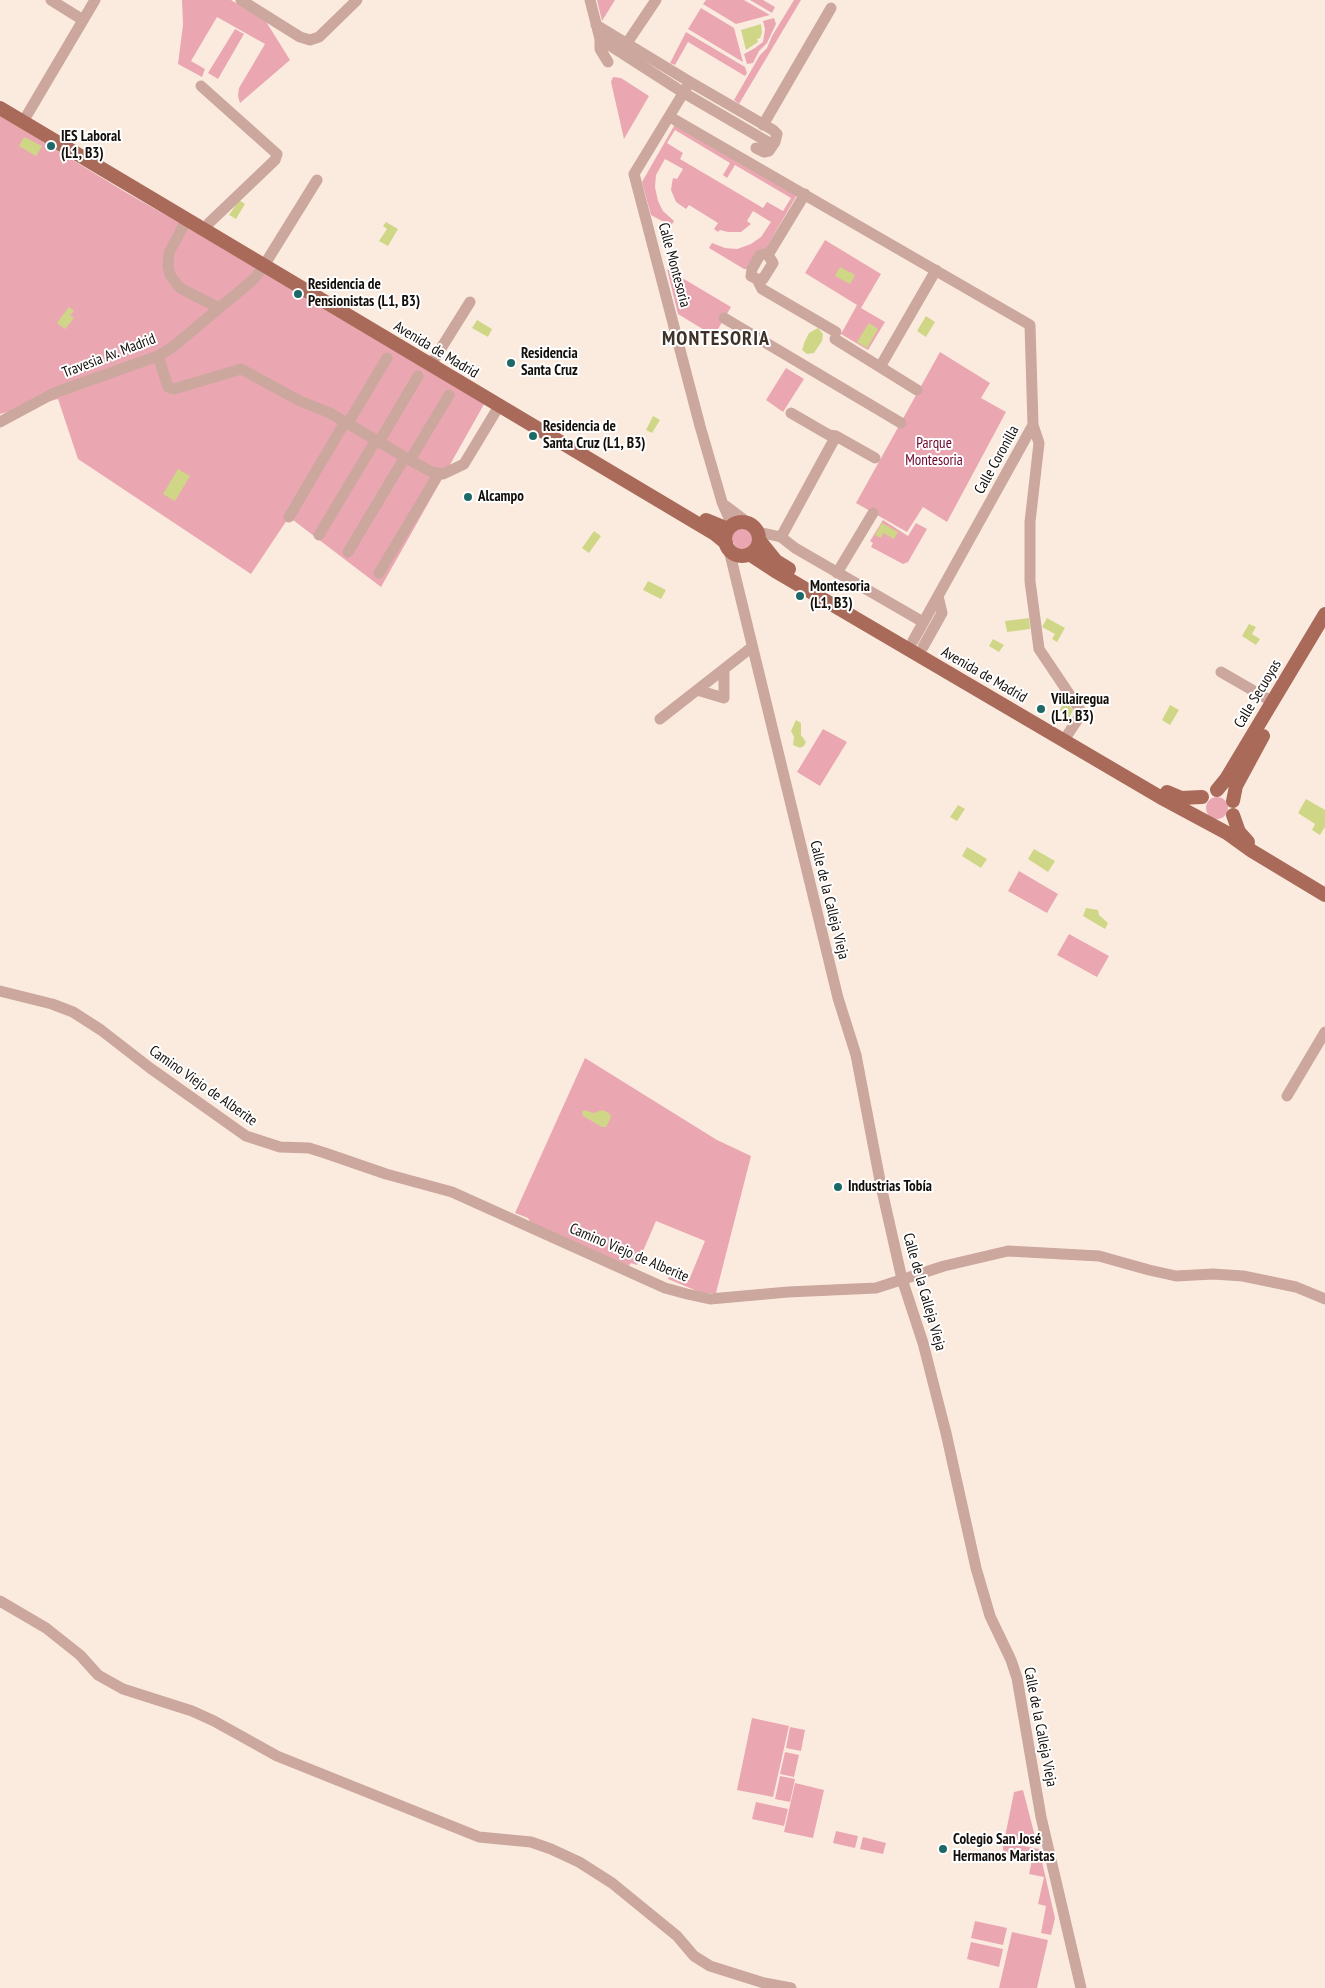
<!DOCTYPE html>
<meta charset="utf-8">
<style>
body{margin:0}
canvas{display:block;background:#fbebdf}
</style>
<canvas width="1325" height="1988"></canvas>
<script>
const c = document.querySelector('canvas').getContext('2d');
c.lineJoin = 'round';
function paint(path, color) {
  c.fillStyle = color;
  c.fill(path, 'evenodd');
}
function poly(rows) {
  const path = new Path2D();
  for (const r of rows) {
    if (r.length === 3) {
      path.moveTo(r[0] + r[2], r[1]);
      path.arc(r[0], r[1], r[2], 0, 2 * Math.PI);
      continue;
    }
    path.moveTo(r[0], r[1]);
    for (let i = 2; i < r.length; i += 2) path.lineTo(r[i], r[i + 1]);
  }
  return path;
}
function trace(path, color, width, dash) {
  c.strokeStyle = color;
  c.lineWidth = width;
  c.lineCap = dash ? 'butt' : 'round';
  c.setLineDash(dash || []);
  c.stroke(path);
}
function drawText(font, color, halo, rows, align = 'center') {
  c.font = font + ' "PT Sans Narrow",sans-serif';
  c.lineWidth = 4;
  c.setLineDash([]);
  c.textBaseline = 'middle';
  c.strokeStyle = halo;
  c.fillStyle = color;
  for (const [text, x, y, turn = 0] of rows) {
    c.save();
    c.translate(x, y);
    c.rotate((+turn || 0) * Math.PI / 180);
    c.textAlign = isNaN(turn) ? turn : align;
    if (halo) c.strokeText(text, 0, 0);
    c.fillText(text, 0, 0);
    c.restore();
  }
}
const green = poly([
 [182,0,231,0,265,20,290,60,240,103,238,96,239,88,265,44,217,17,191,61,205,69,202,77,178,64,183,25],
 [597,0,615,0,602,21],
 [706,0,744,0,770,15,736,24,703,4],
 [750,0,763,0,775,7,772,13],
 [794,0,801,0,739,104,734,100,760,55,767,48,772,36],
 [701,8,734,28,743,62,688,29],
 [774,18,776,24,767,43,759,51,753,63,747,64,744,54,755,48,763,42,765,29,763,21],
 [235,29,244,34,218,79,208,73],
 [686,32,745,67,747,73,745,76,688,42,675,65,670,63],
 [613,77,621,78,649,96,624,139,611,82],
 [0,116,127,193,487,399,381,587,289,517,251,574,78,459,58,399,0,414],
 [677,124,797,195,766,248,748,269,744,269,709,248,712,243,725,248,737,249,751,244,761,237,771,222,753,211,747,221,751,224,741,232,728,232,720,230,718,232,714,229,718,223,689,205,686,209,676,202,671,190,672,183,673,178,677,179,683,169,665,159,656,175,655,187,658,201,663,211,674,221,671,226,651,215,642,182,674,126],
 [675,130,730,163,723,175,727,178,735,165,791,198,783,211,767,202,763,208,680,159,683,153,667,143],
 [825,240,881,274,861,308,885,322,868,350,841,334,857,305,805,273],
 [667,269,731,307,714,336,678,314],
 [940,352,990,383,981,398,1006,412,947,522,923,507,907,532,856,503],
 [786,368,804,379,783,412,766,400],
 [883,520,908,536,916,523,927,529,908,562,903,564,871,547,873,543,870,541],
 [743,538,11],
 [823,729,847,742,820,786,797,772],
 [1217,808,11],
 [1019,871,1058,894,1047,913,1008,891],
 [1069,934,1109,956,1097,977,1057,955],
 [585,1058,717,1140,751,1156,716,1293,702,1293,668,1279,670,1273,689,1280,705,1241,656,1221,637,1265,631,1263,629,1266,532,1225,528,1218,515,1213],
 [752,1718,789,1726,773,1797,737,1790],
 [790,1727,805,1730,801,1751,786,1748],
 [785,1752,799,1755,794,1777,780,1774],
 [780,1776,795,1779,790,1802,775,1799],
 [795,1783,824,1790,813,1838,784,1832],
 [1023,1790,1037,1844,1005,1837,1014,1792],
 [756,1802,788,1809,784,1826,752,1819],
 [836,1831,858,1836,855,1848,833,1843],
 [863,1837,886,1843,883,1854,860,1849],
 [1003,1842,1039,1849,1055,1918,1051,1935,1041,1933,1046,1906,1038,1904,1044,1877,1029,1874,1032,1860,1006,1853,1003,1850],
 [975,1921,1007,1928,1003,1945,971,1938],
 [1012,1932,1048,1940,1037,1988,999,1988],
 [971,1942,1003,1949,999,1967,967,1959]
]);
const water = poly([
 [761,24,762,33,760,38,757,39,758,42,746,50,741,30],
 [24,137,42,146,36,156,19,146],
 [239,200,245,204,236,219,229,215],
 [386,222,398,229,388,246,379,241,387,229,383,226],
 [840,267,855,275,850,284,835,276],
 [69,307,74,311,70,315,74,318,65,329,57,323],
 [926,316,935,322,926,337,917,331],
 [477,320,492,329,488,337,472,328],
 [869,323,878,329,867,348,857,342],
 [818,328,823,334,822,341,814,353,807,354,802,350,805,341,809,333],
 [653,416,660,420,652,433,646,430],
 [178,469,190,476,175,501,163,494],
 [882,523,898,532,894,539,883,533,881,538,875,535],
 [594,531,601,536,589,553,582,548],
 [648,581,666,590,661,599,643,590],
 [1029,618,1030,629,1007,632,1005,621],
 [1047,618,1065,628,1057,642,1052,639,1055,634,1042,627],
 [1249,624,1256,627,1252,634,1260,639,1256,645,1242,636],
 [993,639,1004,645,999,652,989,646],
 [1063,704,1069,705,1073,710,1069,718,1062,714,1060,710],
 [1170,705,1179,710,1170,725,1162,720],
 [796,720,801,723,801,735,806,742,804,746,800,748,793,745,794,737,791,731],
 [1306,799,1325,810,1325,827,1320,835,1312,830,1315,824,1298,813],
 [958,805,965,809,957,821,950,817],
 [967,847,987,859,981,868,962,856],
 [1034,849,1055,861,1048,872,1028,859],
 [1086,908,1098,910,1099,915,1108,923,1105,929,1083,916],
 [584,1110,593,1113,603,1110,610,1114,611,1117,606,1127,602,1127,583,1116,582,1112]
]);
const minor = poly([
 [51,0,83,20],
 [241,0,300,37,310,40,319,37,357,0],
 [590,0,600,39,600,49,608,62],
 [596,25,690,82,773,130,777,134,775,142,769,151,764,152,756,148],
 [600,39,684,93,773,145],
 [627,43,656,0],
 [690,82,634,174,700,426,722,502,732,525],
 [201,86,277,154,275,160,209,223],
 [27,115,95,0],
 [670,117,1030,325,1033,425,913,641],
 [763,125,831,8],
 [187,219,169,253,168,266,170,275,180,288,219,308],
 [764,254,768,255,773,263,763,279,757,279,751,276,752,269,760,255,764,254],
 [768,255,805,194],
 [268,259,317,180],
 [757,279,762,289,836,332],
 [724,318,901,423],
 [835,339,917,390],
 [158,356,168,387,174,389,241,369,300,401,330,413,413,462,432,472,443,474,464,464,499,406],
 [435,358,470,302],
 [880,367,936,270],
 [791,413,829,435,836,436,875,458],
 [0,422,54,393,158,356,174,346,254,279,264,266],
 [348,423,387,358],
 [1033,425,1039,443,1030,522,1030,581,1039,649,1082,713,1068,734],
 [836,436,781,537,795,548,923,622],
 [379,442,418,376],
 [410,460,449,395],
 [726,506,747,522],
 [289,517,345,422],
 [758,532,781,537],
 [319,535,376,440],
 [729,550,838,998,856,1055,881,1186,902,1279,923,1343,946,1433,976,1568,990,1616,1011,1660,1017,1678,1041,1817,1081,1988],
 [348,552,405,457],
 [379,573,439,473],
 [837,573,873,513],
 [923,647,942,613,938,596],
 [1221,672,1273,702],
 [697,690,724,698,724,669],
 [660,719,752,647],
 [0,991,52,1004,73,1012,101,1030,150,1068,246,1136,280,1147,309,1148,325,1153,386,1174,452,1192,665,1288,687,1294,710,1299,788,1292,876,1288,944,1266,1008,1251,1099,1256,1149,1270,1176,1276,1213,1274,1243,1276,1296,1287,1325,1299],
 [1287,1096,1325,1032],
 [0,1601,46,1628,80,1655,98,1675,123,1689,192,1711,214,1721,277,1756,479,1837,531,1842,551,1849,579,1862,612,1883,677,1936,694,1956,710,1966,764,1983,791,1988]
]);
const major = poly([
 [0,108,715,534,726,543],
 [706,520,728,529],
 [742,539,17],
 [759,540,776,561,789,569],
 [749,554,775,571,1160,797,1227,833,1252,851,1325,895],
 [1217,790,1226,779,1325,614],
 [1167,792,1181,798,1202,797],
 [1233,801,1236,786,1263,736],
 [1233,815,1239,832,1248,842]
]);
const markers = [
 [51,146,5,"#1c6967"],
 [298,294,5,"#1c6967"],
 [511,363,5,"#1c6967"],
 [533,436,5,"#1c6967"],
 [468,497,5,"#1c6967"],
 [800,596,5,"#1c6967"],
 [1041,709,5,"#1c6967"],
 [838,1187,5,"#1c6967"],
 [943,1849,5,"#1c6967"]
];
const poiNames = [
 ["IES Laboral",61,137],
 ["(L1, B3)",61,154],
 ["Residencia de",308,285],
 ["Pensionistas (L1, B3)",308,302],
 ["Residencia",521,354],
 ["Santa Cruz",521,371],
 ["Residencia de",543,427],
 ["Santa Cruz (L1, B3)",543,444],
 ["Alcampo",478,497],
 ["Montesoria",810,587],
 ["(L1, B3)",810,604],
 ["Villairegua",1051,700],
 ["(L1, B3)",1051,717],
 ["Industrias Tobía",848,1187],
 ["Colegio San José",953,1840],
 ["Hermanos Maristas",953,1857]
];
const streetNames = [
 ["Calle Montesoria",674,265,75],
 ["Avenida de Madrid",436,350,31],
 ["Travesia Av. Madrid",109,356,-21],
 ["Calle Coronilla",997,460,-61],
 ["Avenida de Madrid",984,675,30],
 ["Calle Secuoyas",1258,694,-59],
 ["Calle de la Calleja Vieja",829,900,76],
 ["Camino Viejo de Alberite",203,1086,35],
 ["Camino Viejo de Alberite",629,1253,23],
 ["Calle de la Calleja Vieja",924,1292,74],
 ["Calle de la Calleja Vieja",1040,1727,79]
];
const parkNames = [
 ["Parque",934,444],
 ["Montesoria",934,461]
];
const districtNames = [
 ["MONTESORIA",716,339]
];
paint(green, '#eaa7b2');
paint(water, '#cfd787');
trace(minor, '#cca79e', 11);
trace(major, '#aa6a5a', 14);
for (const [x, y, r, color] of markers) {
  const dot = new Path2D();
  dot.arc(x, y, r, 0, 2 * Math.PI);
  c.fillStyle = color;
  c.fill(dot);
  trace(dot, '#fff', 2);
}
drawText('bold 15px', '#140f0b', '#fff', poiNames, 'left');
drawText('15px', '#140f0b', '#fff', streetNames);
drawText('15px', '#6c062c', '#fff', parkNames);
c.letterSpacing = '1px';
drawText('bold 20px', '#3e3228', '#fff', districtNames);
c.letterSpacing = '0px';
</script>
